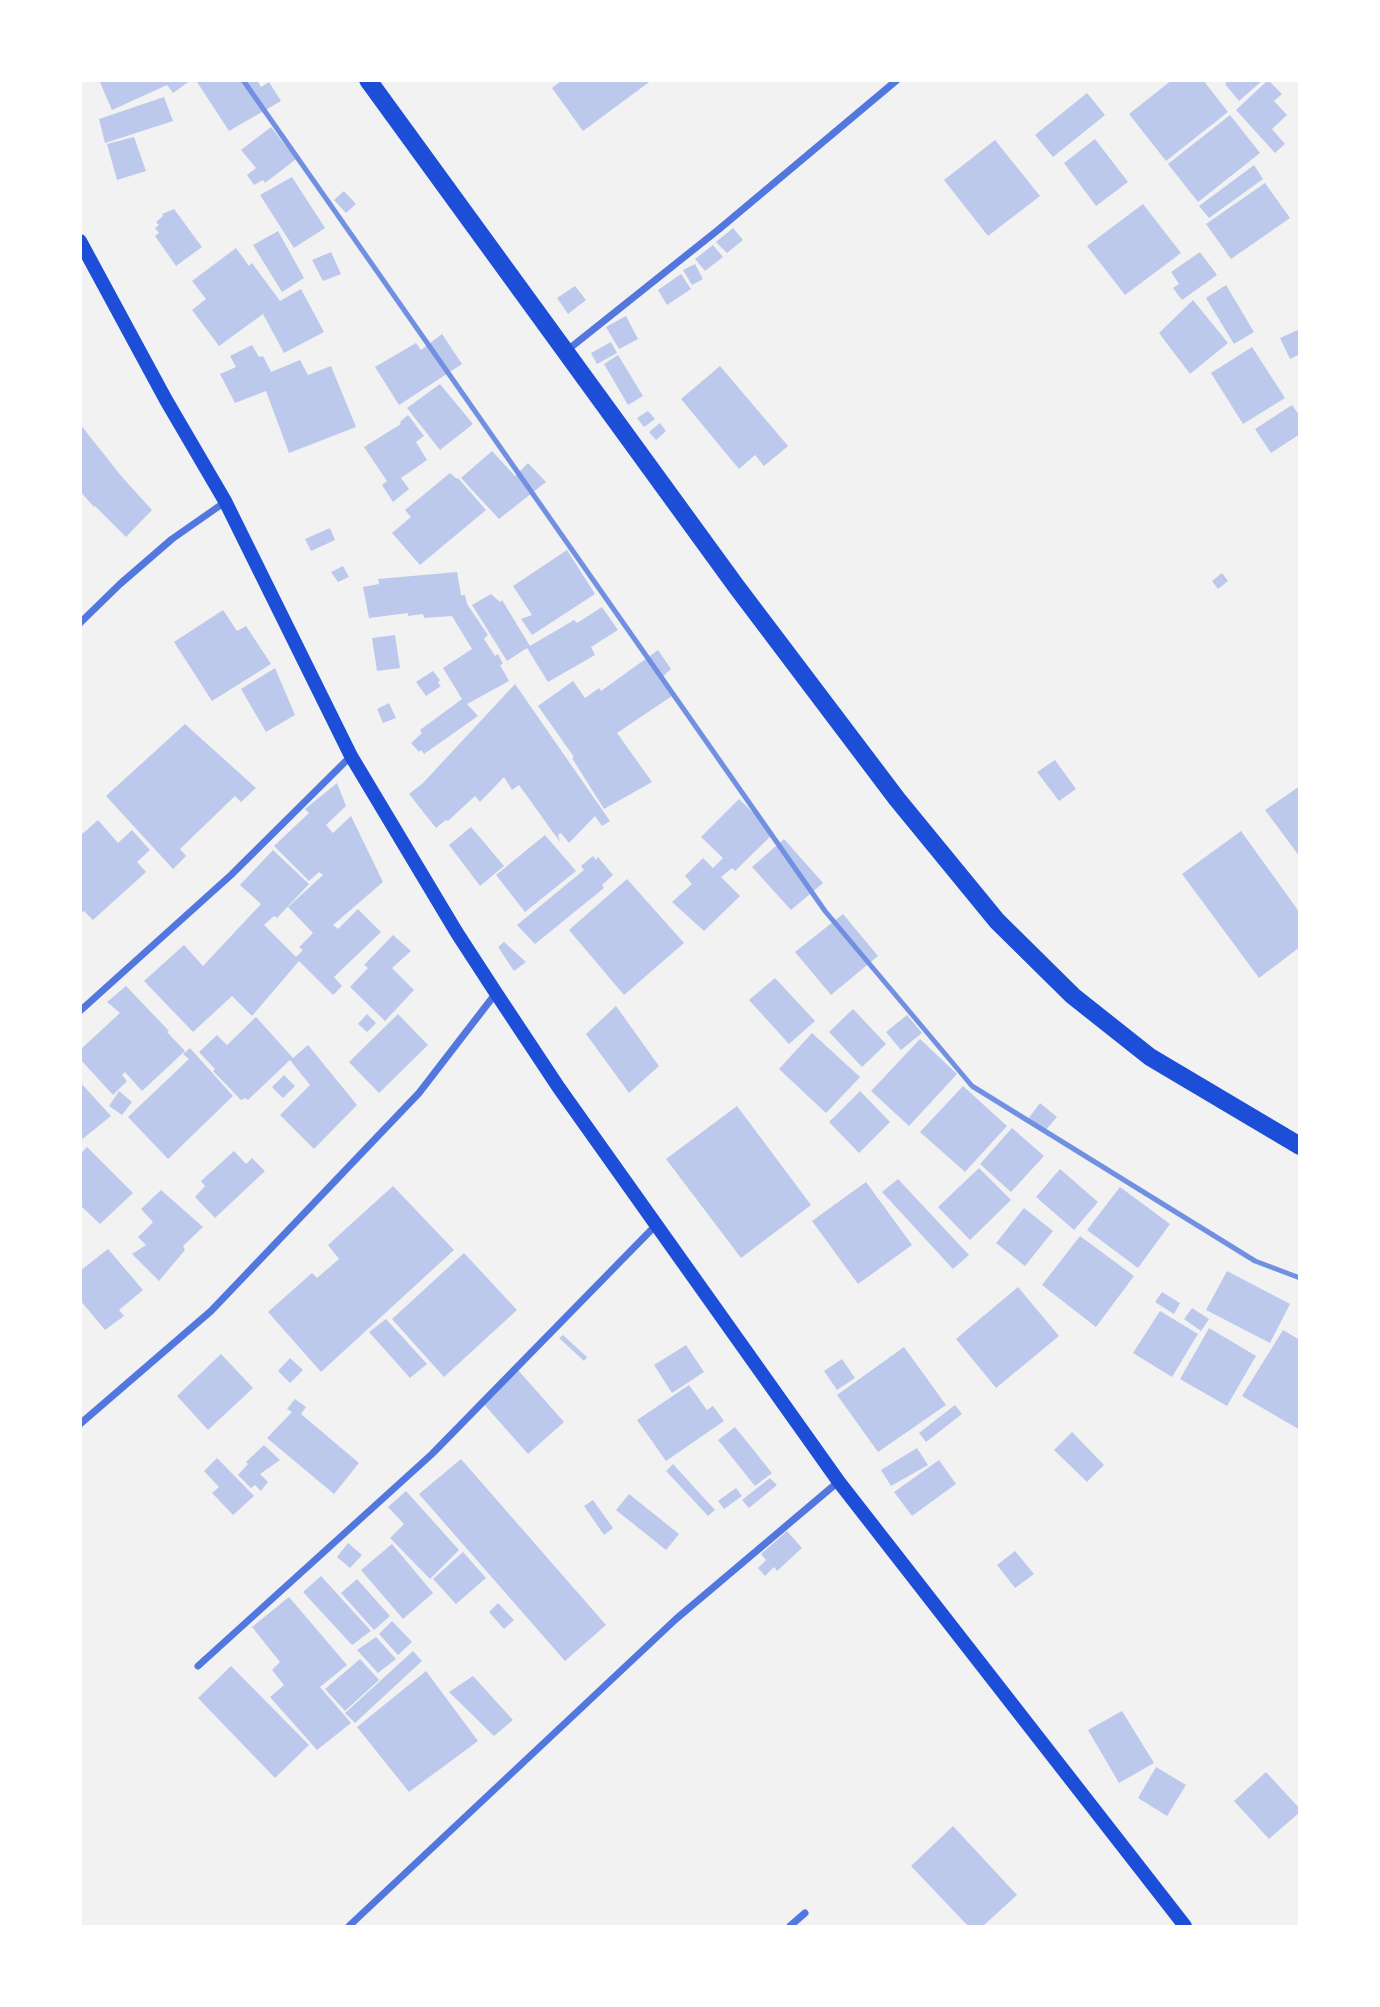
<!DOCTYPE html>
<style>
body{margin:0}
#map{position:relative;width:1380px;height:2007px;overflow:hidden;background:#f2f2f2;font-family:"Public Sans",sans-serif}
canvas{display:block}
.frame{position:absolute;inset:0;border:82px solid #fff;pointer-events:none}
</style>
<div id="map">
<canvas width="1380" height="2007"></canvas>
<div class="frame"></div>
</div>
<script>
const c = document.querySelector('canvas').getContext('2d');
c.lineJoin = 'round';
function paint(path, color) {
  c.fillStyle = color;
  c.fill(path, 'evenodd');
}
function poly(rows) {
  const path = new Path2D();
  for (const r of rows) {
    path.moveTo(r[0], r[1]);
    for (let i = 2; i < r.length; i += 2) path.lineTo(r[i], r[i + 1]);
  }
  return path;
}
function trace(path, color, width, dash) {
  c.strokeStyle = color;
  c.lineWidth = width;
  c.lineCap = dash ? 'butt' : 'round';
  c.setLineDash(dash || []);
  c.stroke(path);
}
const building = poly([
 [99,80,191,80,173,93,167,85,112,110],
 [199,80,257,80,261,87,269,82,281,101,229,131,197,82],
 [562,80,652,80,583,131,552,88],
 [1172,80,1203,80,1228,112,1166,161,1129,114],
 [1229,80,1263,80,1239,101,1225,84],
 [1268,80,1282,94,1274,101,1287,115,1272,129,1285,144,1275,153,1236,110],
 [1087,93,1105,115,1053,157,1035,135],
 [164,97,173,121,105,143,99,119],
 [1230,115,1260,153,1198,202,1168,164],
 [271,127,296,159,265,183,263,180,254,185,247,175,256,168,241,150],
 [134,137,146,171,117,180,107,144],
 [1095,139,1128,182,1096,206,1064,163],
 [995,140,1040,196,988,236,944,180],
 [1254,165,1263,179,1209,218,1199,206],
 [292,177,325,228,294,248,260,195],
 [1265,183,1290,218,1231,259,1206,224],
 [344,191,356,204,346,213,334,200],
 [1143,204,1181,253,1125,295,1087,246],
 [174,209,202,247,176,266,155,236,159,233,155,228,159,225,156,222,163,216,162,214],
 [733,228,743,240,727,253,716,242],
 [278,231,304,278,282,292,253,245],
 [713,245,723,257,705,271,695,259],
 [236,248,249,266,252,263,280,301,301,289,324,332,284,353,263,314,219,346,192,310,206,299,192,281],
 [331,252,341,274,323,281,312,260],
 [1200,252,1217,275,1182,300,1173,288,1179,284,1171,272],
 [695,264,703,279,692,285,683,270],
 [681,274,691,289,667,305,658,290],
 [1226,285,1254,332,1234,344,1206,298],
 [575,286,586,300,568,314,557,298],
 [1193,300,1228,343,1190,374,1159,333],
 [626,316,638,339,619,349,606,327],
 [1300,329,1300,354,1290,359,1280,338],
 [442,334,462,364,399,405,375,367,416,343,421,350],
 [611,342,617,353,597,364,591,353],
 [252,345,259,357,263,356,271,372,300,360,308,375,331,366,356,427,289,453,266,391,235,403,220,374,236,367,230,356],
 [1252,347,1285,398,1243,424,1211,373],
 [618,355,643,396,628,405,604,364],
 [720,366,788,446,764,466,755,455,739,469,681,399],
 [440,384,473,424,440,450,407,408],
 [1292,405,1300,416,1300,434,1271,453,1255,429],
 [648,411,655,419,644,427,637,418],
 [408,415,424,436,416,442,427,460,401,478,409,489,393,502,382,485,387,481,364,447,401,424,400,422],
 [660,423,666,431,656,440,649,432],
 [80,424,122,477,152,510,126,537,95,506,94,507,80,491],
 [492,451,515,476,528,463,546,482,499,519,461,478],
 [450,473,457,479,458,478,486,510,420,565,392,533,411,517,405,510],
 [330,528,335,540,311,551,305,539],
 [567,550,595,594,532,635,521,619,532,615,513,586],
 [343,566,349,577,338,582,331,572],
 [457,572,461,595,465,595,467,604,488,635,484,639,495,656,498,654,503,664,500,665,509,681,467,704,478,716,424,754,421,750,419,752,411,743,422,733,420,730,462,699,443,668,472,649,452,616,424,618,423,614,408,616,408,613,369,618,363,587,379,584,378,579],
 [1222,573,1228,581,1218,589,1212,581],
 [491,594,500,602,502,600,530,646,574,620,577,623,602,607,618,630,591,647,595,655,548,682,527,648,507,661,472,605],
 [223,610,237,631,246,626,271,664,212,701,174,642],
 [395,635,400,668,377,671,372,638],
 [658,650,671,669,660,679,672,696,617,733,652,782,604,809,572,758,574,757,538,706,573,681,585,698,599,688,601,691],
 [275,668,295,715,266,732,241,689],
 [433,671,440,680,438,683,441,686,426,696,416,682],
 [515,684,610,821,602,826,595,816,569,843,561,833,558,835,560,842,519,785,512,790,504,777,480,802,475,796,448,821,446,820,436,828,409,794,423,783],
 [389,703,396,718,383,723,377,709],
 [185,724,256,788,241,802,235,796,180,849,186,856,173,869,106,796],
 [1055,760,1076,789,1059,801,1037,772],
 [337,783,346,806,326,825,333,833,351,816,383,882,333,925,338,929,358,909,381,932,334,977,342,986,333,995,299,961,252,1016,232,996,193,1032,144,981,184,945,203,966,261,904,240,885,273,850,309,884,277,918,274,916,264,925,296,957,303,950,299,947,313,933,288,907,323,875,319,872,309,881,274,846,309,813,305,809],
 [1300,786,1300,857,1265,810],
 [739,799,774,833,735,871,732,868,721,877,740,896,704,931,672,902,692,884,685,876,703,858,713,868,723,858,701,837],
 [98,820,118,843,132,830,150,850,137,862,146,872,93,920,84,911,80,914,80,836],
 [471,827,504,866,480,886,449,845],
 [1241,831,1300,913,1300,947,1259,978,1182,874],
 [545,835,576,871,525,912,496,875],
 [784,839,823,883,791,910,752,867],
 [593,856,596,860,598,857,613,875,602,885,604,888,535,944,517,925,584,870,581,866],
 [627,879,684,943,624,995,569,930],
 [843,914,878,956,831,995,795,952],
 [393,935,411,951,392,968,414,990,385,1021,350,987,368,968,364,965],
 [504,942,526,962,514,971,498,947],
 [775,978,815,1021,789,1044,749,1000],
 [126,986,169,1031,167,1032,185,1051,142,1091,125,1072,122,1075,127,1081,113,1095,80,1059,80,1050,120,1013,107,1002],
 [616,1006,659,1066,629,1093,586,1034],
 [853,1009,886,1044,862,1067,829,1032],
 [367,1014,376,1023,367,1032,358,1024],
 [398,1014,428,1045,379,1093,349,1062],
 [907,1015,922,1033,901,1050,886,1032],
 [256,1017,293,1058,308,1045,357,1105,314,1149,280,1115,310,1085,290,1060,248,1100,245,1098,241,1100,213,1071,215,1069,199,1052,217,1035,227,1045],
 [812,1033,860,1077,826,1113,779,1069],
 [920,1039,957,1074,909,1126,871,1091],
 [190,1048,233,1096,168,1159,128,1117,189,1059,183,1054],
 [284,1075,295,1086,283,1098,272,1087],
 [80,1082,111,1116,80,1141],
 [963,1086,1007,1126,965,1172,920,1132],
 [119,1091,132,1102,122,1115,109,1106],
 [860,1091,890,1122,859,1153,829,1122],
 [1040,1103,1057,1117,1044,1132,1028,1119],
 [737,1106,811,1205,741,1258,666,1159],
 [1012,1128,1044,1156,1011,1192,980,1164],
 [87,1147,133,1193,100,1224,80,1205,80,1154],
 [234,1151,246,1164,252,1158,265,1171,215,1218,195,1197,205,1186,201,1181],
 [979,1168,1011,1200,970,1240,938,1207],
 [1060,1169,1098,1202,1074,1230,1036,1197],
 [898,1179,969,1255,953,1269,882,1192],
 [866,1182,912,1245,858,1284,812,1221],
 [393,1186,454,1250,321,1372,268,1312,312,1273,317,1278,339,1259,328,1245],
 [1120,1187,1170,1224,1138,1268,1087,1230],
 [161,1190,203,1227,183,1246,185,1250,159,1281,132,1254,146,1245,138,1237,153,1222,141,1209],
 [1024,1208,1053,1231,1025,1266,996,1243],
 [1080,1236,1134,1276,1096,1327,1042,1285],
 [108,1249,143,1290,119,1310,124,1316,105,1330,80,1300,80,1271],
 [464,1253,517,1310,444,1377,392,1319],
 [1227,1271,1290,1304,1270,1343,1206,1310],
 [1018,1287,1059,1336,996,1388,956,1339],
 [1162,1292,1180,1303,1174,1314,1155,1302],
 [1192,1308,1209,1319,1201,1331,1184,1319],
 [1160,1311,1198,1334,1172,1377,1133,1353],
 [386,1319,427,1364,410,1378,369,1332],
 [1209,1328,1256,1356,1227,1406,1180,1379],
 [1283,1330,1300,1340,1300,1430,1242,1396],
 [563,1335,587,1357,584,1361,559,1338],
 [686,1345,704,1372,672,1393,654,1365],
 [904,1347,946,1405,878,1452,837,1395],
 [221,1354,253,1388,208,1430,177,1396],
 [290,1358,303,1370,290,1383,278,1371],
 [842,1359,855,1378,837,1390,824,1371],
 [518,1370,564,1422,528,1454,482,1402],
 [689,1385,707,1410,713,1406,724,1421,666,1461,637,1420],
 [295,1399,306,1407,301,1414,359,1463,334,1494,267,1438,292,1412,287,1409],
 [955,1405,962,1414,926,1442,919,1433],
 [735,1427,772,1473,755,1486,718,1440],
 [1072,1432,1104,1465,1087,1482,1054,1450],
 [264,1445,280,1460,260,1474,268,1482,261,1491,255,1485,251,1488,238,1475,248,1464,246,1462],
 [917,1448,928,1465,891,1486,881,1470],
 [217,1458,254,1496,233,1515,212,1493,219,1487,204,1471],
 [461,1459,606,1625,565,1661,419,1494],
 [939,1460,956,1484,912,1516,894,1492],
 [673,1464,715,1510,708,1516,666,1471],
 [770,1478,777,1485,749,1508,742,1500],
 [736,1488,742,1496,724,1509,718,1501],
 [406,1491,459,1550,430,1579,390,1538,404,1524,388,1507],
 [629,1494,679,1534,666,1550,616,1510],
 [593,1500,613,1528,604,1535,584,1506],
 [787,1531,802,1548,777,1571,774,1567,765,1576,758,1568,766,1560,761,1554],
 [348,1543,362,1555,350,1568,337,1557],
 [392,1544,433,1593,403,1619,361,1570],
 [1015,1551,1034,1574,1015,1588,997,1565],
 [463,1552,486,1578,456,1604,433,1579],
 [321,1576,371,1631,352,1645,303,1592],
 [357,1579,390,1616,374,1630,341,1593],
 [289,1597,347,1665,320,1687,351,1723,317,1750,270,1697,284,1685,272,1670,280,1662,252,1627],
 [498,1603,514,1620,504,1629,489,1612],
 [392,1621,412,1642,398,1655,379,1634],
 [376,1637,396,1659,378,1673,357,1650],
 [413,1651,422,1661,355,1723,345,1713],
 [360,1659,379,1680,345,1711,325,1689],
 [231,1666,309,1745,275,1778,198,1698],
 [426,1671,478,1741,409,1792,357,1727],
 [473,1676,513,1720,494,1736,449,1692],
 [1122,1711,1154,1763,1119,1783,1088,1730],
 [1156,1767,1186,1785,1167,1816,1138,1798],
 [1266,1772,1300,1809,1300,1812,1269,1839,1234,1801],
 [953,1826,1017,1895,983,1926,968,1926,911,1866]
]);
const minor = poly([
 [565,352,718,230,897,80],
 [80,623,120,584,172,539,225,502],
 [80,1011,231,875,351,756],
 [80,1424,211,1311,419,1093,496,993],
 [198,1666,432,1454,656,1225],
 [349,1926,676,1619,838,1482],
 [790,1926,805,1913]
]);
const secondary = poly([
 [80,241,166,400,225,501,351,756,457,933,496,993,559,1088,839,1482,1185,1926]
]);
const primary = poly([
 [368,80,736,586,897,799,997,921,1073,996,1150,1057,1300,1146]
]);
const rail = poly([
 [243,80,825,911,972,1086,1255,1261,1300,1278]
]);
paint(building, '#bdc9ec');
trace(minor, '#5277de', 7);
trace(secondary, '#1d4ed8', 14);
trace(primary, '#1d4ed8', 18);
trace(rail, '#7290e2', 5);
</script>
